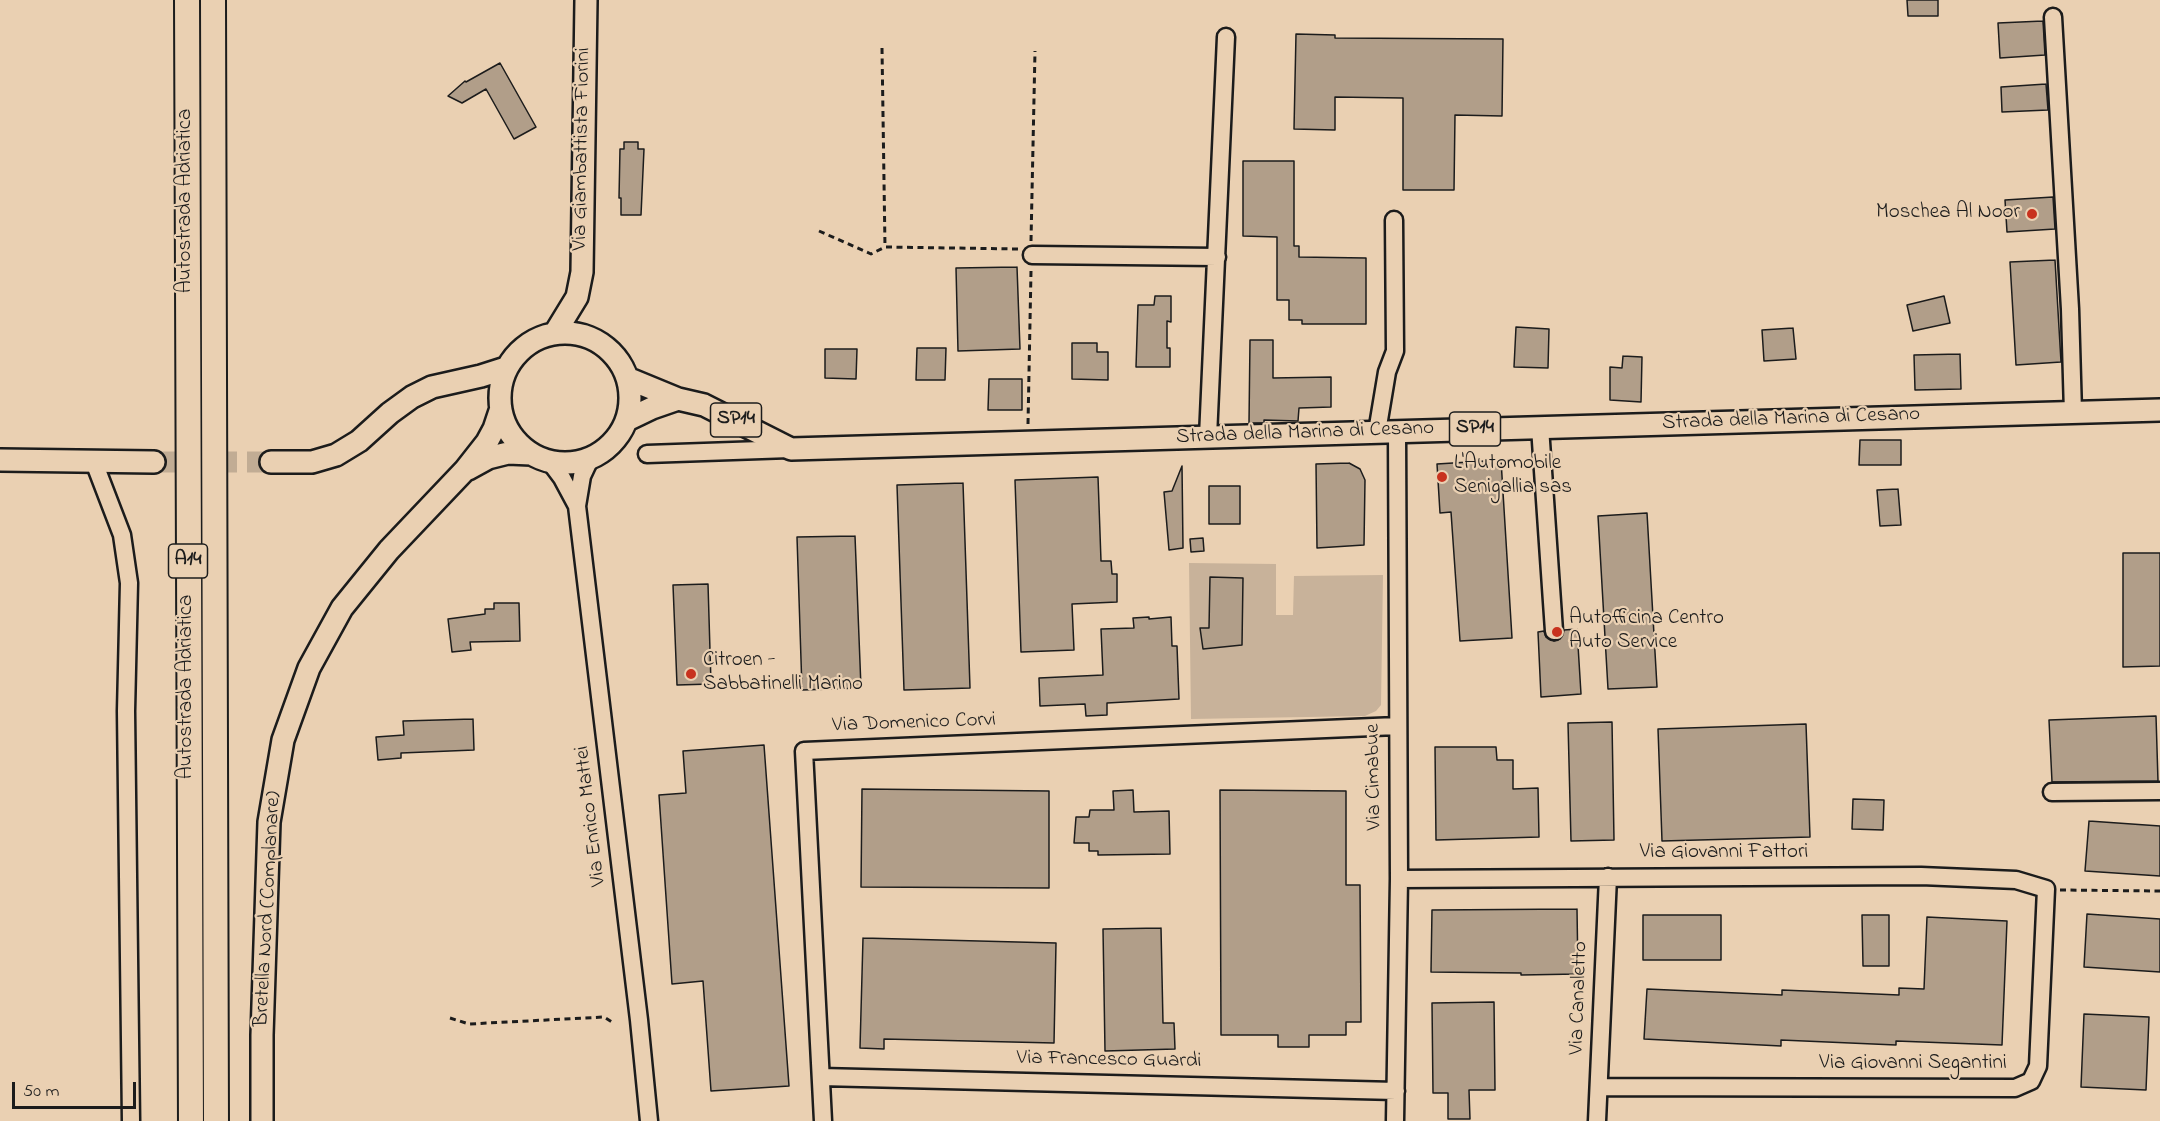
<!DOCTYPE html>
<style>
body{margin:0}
#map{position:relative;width:2160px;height:1121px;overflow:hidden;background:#ead0b2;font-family:"Indie Flower",sans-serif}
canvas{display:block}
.scale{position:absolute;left:12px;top:1082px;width:124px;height:27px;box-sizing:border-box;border:3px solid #1c1c1c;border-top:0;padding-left:8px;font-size:18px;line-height:21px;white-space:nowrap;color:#1c1c1c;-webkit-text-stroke:4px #ead0b2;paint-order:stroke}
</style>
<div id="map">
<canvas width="2160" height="1121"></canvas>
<div class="scale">50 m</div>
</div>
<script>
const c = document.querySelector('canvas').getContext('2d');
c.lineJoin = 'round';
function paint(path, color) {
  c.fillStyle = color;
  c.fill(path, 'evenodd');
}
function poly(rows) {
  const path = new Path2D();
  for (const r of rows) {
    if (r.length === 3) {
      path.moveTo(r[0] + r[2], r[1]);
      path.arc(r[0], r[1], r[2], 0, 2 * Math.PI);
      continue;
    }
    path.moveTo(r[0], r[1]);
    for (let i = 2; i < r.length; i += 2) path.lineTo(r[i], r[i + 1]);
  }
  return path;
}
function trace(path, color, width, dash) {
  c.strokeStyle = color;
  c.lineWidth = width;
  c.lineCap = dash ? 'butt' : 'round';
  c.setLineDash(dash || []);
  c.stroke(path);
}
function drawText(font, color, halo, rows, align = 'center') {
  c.font = font + ' "Indie Flower",sans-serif';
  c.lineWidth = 4.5;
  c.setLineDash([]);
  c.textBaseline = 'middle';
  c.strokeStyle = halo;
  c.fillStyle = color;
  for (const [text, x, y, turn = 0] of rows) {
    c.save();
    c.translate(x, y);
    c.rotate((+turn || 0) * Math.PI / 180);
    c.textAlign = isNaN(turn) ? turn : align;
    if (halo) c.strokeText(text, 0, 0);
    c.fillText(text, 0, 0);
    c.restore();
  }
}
const green = poly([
 [1189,563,1276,564,1276,615,1293,615,1294,576,1383,575,1381,705,1376,711,1365,716,1191,719]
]);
const building = poly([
 [1907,0,1938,0,1938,16,1908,16,1907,0],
 [2043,21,2045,55,2000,58,1998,23,2043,21],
 [1296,34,1335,35,1335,38,1503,39,1502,116,1455,115,1454,190,1403,190,1403,98,1335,97,1335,130,1294,129,1296,34],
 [500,63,536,127,514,139,486,89,462,103,448,96,465,81,466,82,500,63],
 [2046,84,2048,110,2002,112,2001,87,2046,84],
 [624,142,638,142,638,149,644,149,641,215,621,215,621,198,619,198,620,149,624,149,624,142],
 [1243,161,1294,161,1294,246,1299,246,1299,257,1366,258,1366,324,1302,324,1302,320,1289,320,1289,300,1277,300,1277,237,1243,236,1243,161],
 [2053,197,2055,229,2007,232,2005,200,2053,197],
 [2055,260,2061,362,2016,365,2010,262,2055,260],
 [1017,267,1020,349,958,351,956,268,1017,267],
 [1155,296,1171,296,1171,322,1167,321,1167,348,1170,348,1170,367,1136,367,1138,305,1154,305,1155,296],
 [1944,296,1950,323,1913,331,1907,305,1944,296],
 [1516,327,1549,329,1548,368,1514,367,1516,327],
 [1793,328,1796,359,1764,361,1762,330,1793,328],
 [1250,340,1273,340,1273,378,1331,377,1331,407,1299,408,1298,421,1264,420,1264,423,1249,423,1250,340],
 [1072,343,1097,343,1097,352,1108,352,1108,380,1072,379,1072,343],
 [917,348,946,348,945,380,916,380,917,348],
 [825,349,857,349,856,379,825,378,825,349],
 [1960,354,1961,389,1915,390,1914,355,1960,354],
 [1623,356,1642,357,1641,402,1610,400,1610,367,1622,368,1623,356],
 [989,379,1022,379,1022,410,988,410,989,379],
 [1860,440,1901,440,1901,465,1859,465,1860,440],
 [1501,460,1512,638,1460,641,1451,512,1440,513,1437,464,1501,460],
 [1349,463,1360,469,1365,480,1364,545,1317,548,1316,464,1349,463],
 [1182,466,1183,548,1169,550,1164,492,1172,491,1182,466],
 [1098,477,1101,561,1111,561,1112,574,1117,574,1117,602,1072,604,1074,650,1021,652,1015,480,1098,477],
 [963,483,970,688,904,690,897,485,963,483],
 [1209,486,1240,486,1240,524,1209,524,1209,486],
 [1898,489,1901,525,1880,526,1877,490,1898,489],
 [1647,513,1657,687,1608,689,1598,516,1647,513],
 [855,536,861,688,802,690,797,537,855,536],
 [1203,538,1204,551,1191,552,1190,539,1203,538],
 [2123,553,2160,553,2160,666,2123,667,2123,553],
 [1210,577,1243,578,1242,645,1203,649,1200,628,1209,628,1210,577],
 [708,584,711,684,677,685,673,585,708,584],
 [494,603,519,603,520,641,470,642,471,650,452,652,448,619,485,614,485,609,494,609,494,603],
 [1149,617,1149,619,1171,617,1172,646,1177,646,1179,699,1107,703,1107,715,1086,716,1085,704,1040,706,1039,678,1103,675,1101,629,1134,628,1133,618,1149,617],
 [1577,629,1581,694,1541,697,1538,632,1544,631,1546,637,1554,641,1560,639,1564,630,1577,629],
 [2156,716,2158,781,2052,782,2049,720,2156,716],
 [473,719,474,750,401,753,401,758,378,760,376,737,404,735,403,721,473,719],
 [1612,722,1614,840,1571,841,1568,723,1612,722],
 [1806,724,1810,837,1662,841,1658,729,1806,724],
 [764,745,789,1086,711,1091,703,981,672,984,659,795,686,793,683,751,764,745],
 [1435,747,1496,747,1497,760,1513,760,1513,789,1538,788,1539,837,1436,840,1435,747],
 [862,789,1049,791,1049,888,861,887,862,789],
 [1133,790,1134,812,1169,811,1170,854,1098,855,1098,851,1089,851,1089,843,1074,843,1076,817,1089,817,1090,810,1114,810,1113,791,1133,790],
 [1220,790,1346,791,1346,885,1360,885,1361,1022,1346,1022,1346,1035,1309,1035,1309,1047,1278,1047,1278,1035,1221,1035,1220,790],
 [1853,799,1884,800,1883,830,1852,829,1853,799],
 [2089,821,2160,826,2160,876,2085,871,2089,821],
 [1577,909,1578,974,1521,975,1521,973,1431,972,1432,910,1577,909],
 [2087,914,2160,919,2160,972,2084,967,2087,914],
 [1643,915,1721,915,1721,960,1643,960,1643,915],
 [1862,915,1889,915,1889,966,1863,966,1862,915],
 [1927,917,2007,921,2002,1045,1896,1041,1896,1045,1781,1040,1781,1046,1644,1039,1647,989,1782,995,1782,990,1899,995,1899,988,1924,989,1927,917],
 [1161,928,1163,1023,1174,1023,1175,1049,1105,1051,1103,929,1161,928],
 [863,938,1056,943,1054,1043,884,1039,884,1049,860,1048,863,938],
 [1494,1002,1495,1090,1469,1090,1470,1119,1448,1119,1448,1093,1433,1093,1432,1003,1494,1002],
 [2084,1014,2149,1017,2146,1090,2081,1087,2084,1014]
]);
const majorTunnel = poly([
 [154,462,271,462]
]);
const path = poly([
 [882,48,885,247],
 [819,231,871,254,885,247,1018,249],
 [1031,241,1035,51],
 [1028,424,1031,271],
 [2060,890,2160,891],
 [450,1018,469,1024,604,1017,612,1022]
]);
const minor = poly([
 [2053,17,2070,309,2073,413],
 [1032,255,1217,257],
 [1540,427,1554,631],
 [1377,432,1387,372,1395,351,1394,220],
 [1208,437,1226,37],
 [647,454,790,449],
 [590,459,582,476,577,506,639,1020,649,1121],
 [94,462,122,535,129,583,126,711,131,1121],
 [550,462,562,478,577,506],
 [2052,792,2160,791],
 [1399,879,1921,876,2016,880,2046,889,2038,1066,2031,1081,2015,1088,1599,1087],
 [821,1077,1396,1091],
 [823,1121,804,751,1397,726],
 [1395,1121,1399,879,1397,432],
 [1597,1121,1608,877]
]);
const major = poly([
 [565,398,65],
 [555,333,577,297,582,272,586,0],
 [627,378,678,399,704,405,791,449,2160,410],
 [627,420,652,408,678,399],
 [0,460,154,462],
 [271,462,312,462,336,455,359,441,390,413,412,397,432,387,481,376,506,368],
 [468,469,488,458,508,453,531,454],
 [262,1121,262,1035,269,822,283,740,309,668,342,608,389,550,465,470,487,442,494,429,500,411]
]);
const highway = poly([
 [187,0,191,1121],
 [213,0,216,1121]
]);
const markers = [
 [2032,214,6,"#c8321e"],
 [1442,477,6,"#c8321e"],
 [1557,632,6,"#c8321e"],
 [691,674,6,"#c8321e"]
];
const shields = [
 [736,420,51],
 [1475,429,51],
 [188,561,39]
];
const shieldNames = [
 ["SP14",736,420],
 ["SP14",1475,429],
 ["A14",188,561]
];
const streetNames = [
 ["Via Giambattista Fiorini",583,149,-89],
 ["Autostrada Adriatica",187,201,-90],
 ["Strada della Marina di Cesano",1791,420,-2],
 ["Strada della Marina di Cesano",1305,434,-2],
 ["Autostrada Adriatica",188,687,-90],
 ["Via Domenico Corvi",914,724,-2],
 ["Via Cimabue",1375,777,-91],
 ["Via Enrico Mattei",592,816,-97],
 ["Via Giovanni Fattori",1724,854],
 ["Bretella Nord (Complanare)",269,909,-87],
 ["Via Canaletto",1580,998,-88],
 ["Via Francesco Guardi",1109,1061,1],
 ["Via Giovanni Segantini",1913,1065]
];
const poiNames = [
 ["Moschea Al Noor",2020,214,"right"],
 ["L'Automobile",1454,465],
 ["Senigallia sas",1454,489],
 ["Autofficina Centro",1569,620],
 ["Auto Service",1569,644],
 ["Citroen -",703,662],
 ["Sabbatinelli Marino",703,686]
];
paint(green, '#c8b29a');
paint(building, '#b19e89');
trace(building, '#1c1c1c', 1.5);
trace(majorTunnel, '#c1ac94', 21, [21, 10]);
trace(minor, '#1c1c1c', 21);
trace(major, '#1c1c1c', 26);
trace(highway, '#1c1c1c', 28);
trace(path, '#1c1c1c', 3, [6, 4.5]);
trace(minor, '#ead0b2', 16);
trace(major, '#ead0b2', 21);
trace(highway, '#ead0b2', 24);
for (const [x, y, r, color] of markers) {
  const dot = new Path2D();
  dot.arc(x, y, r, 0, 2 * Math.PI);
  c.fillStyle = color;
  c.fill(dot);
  trace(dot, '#ead0b2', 2);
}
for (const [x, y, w] of shields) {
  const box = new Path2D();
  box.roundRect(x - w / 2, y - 17, w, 34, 4.5);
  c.fillStyle = '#ead0b2';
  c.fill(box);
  trace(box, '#1c1c1c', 1.5);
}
drawText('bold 20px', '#1c1c1c', null, shieldNames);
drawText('21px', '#1c1c1c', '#ead0b2', streetNames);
drawText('21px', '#1c1c1c', '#ead0b2', poiNames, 'left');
</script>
